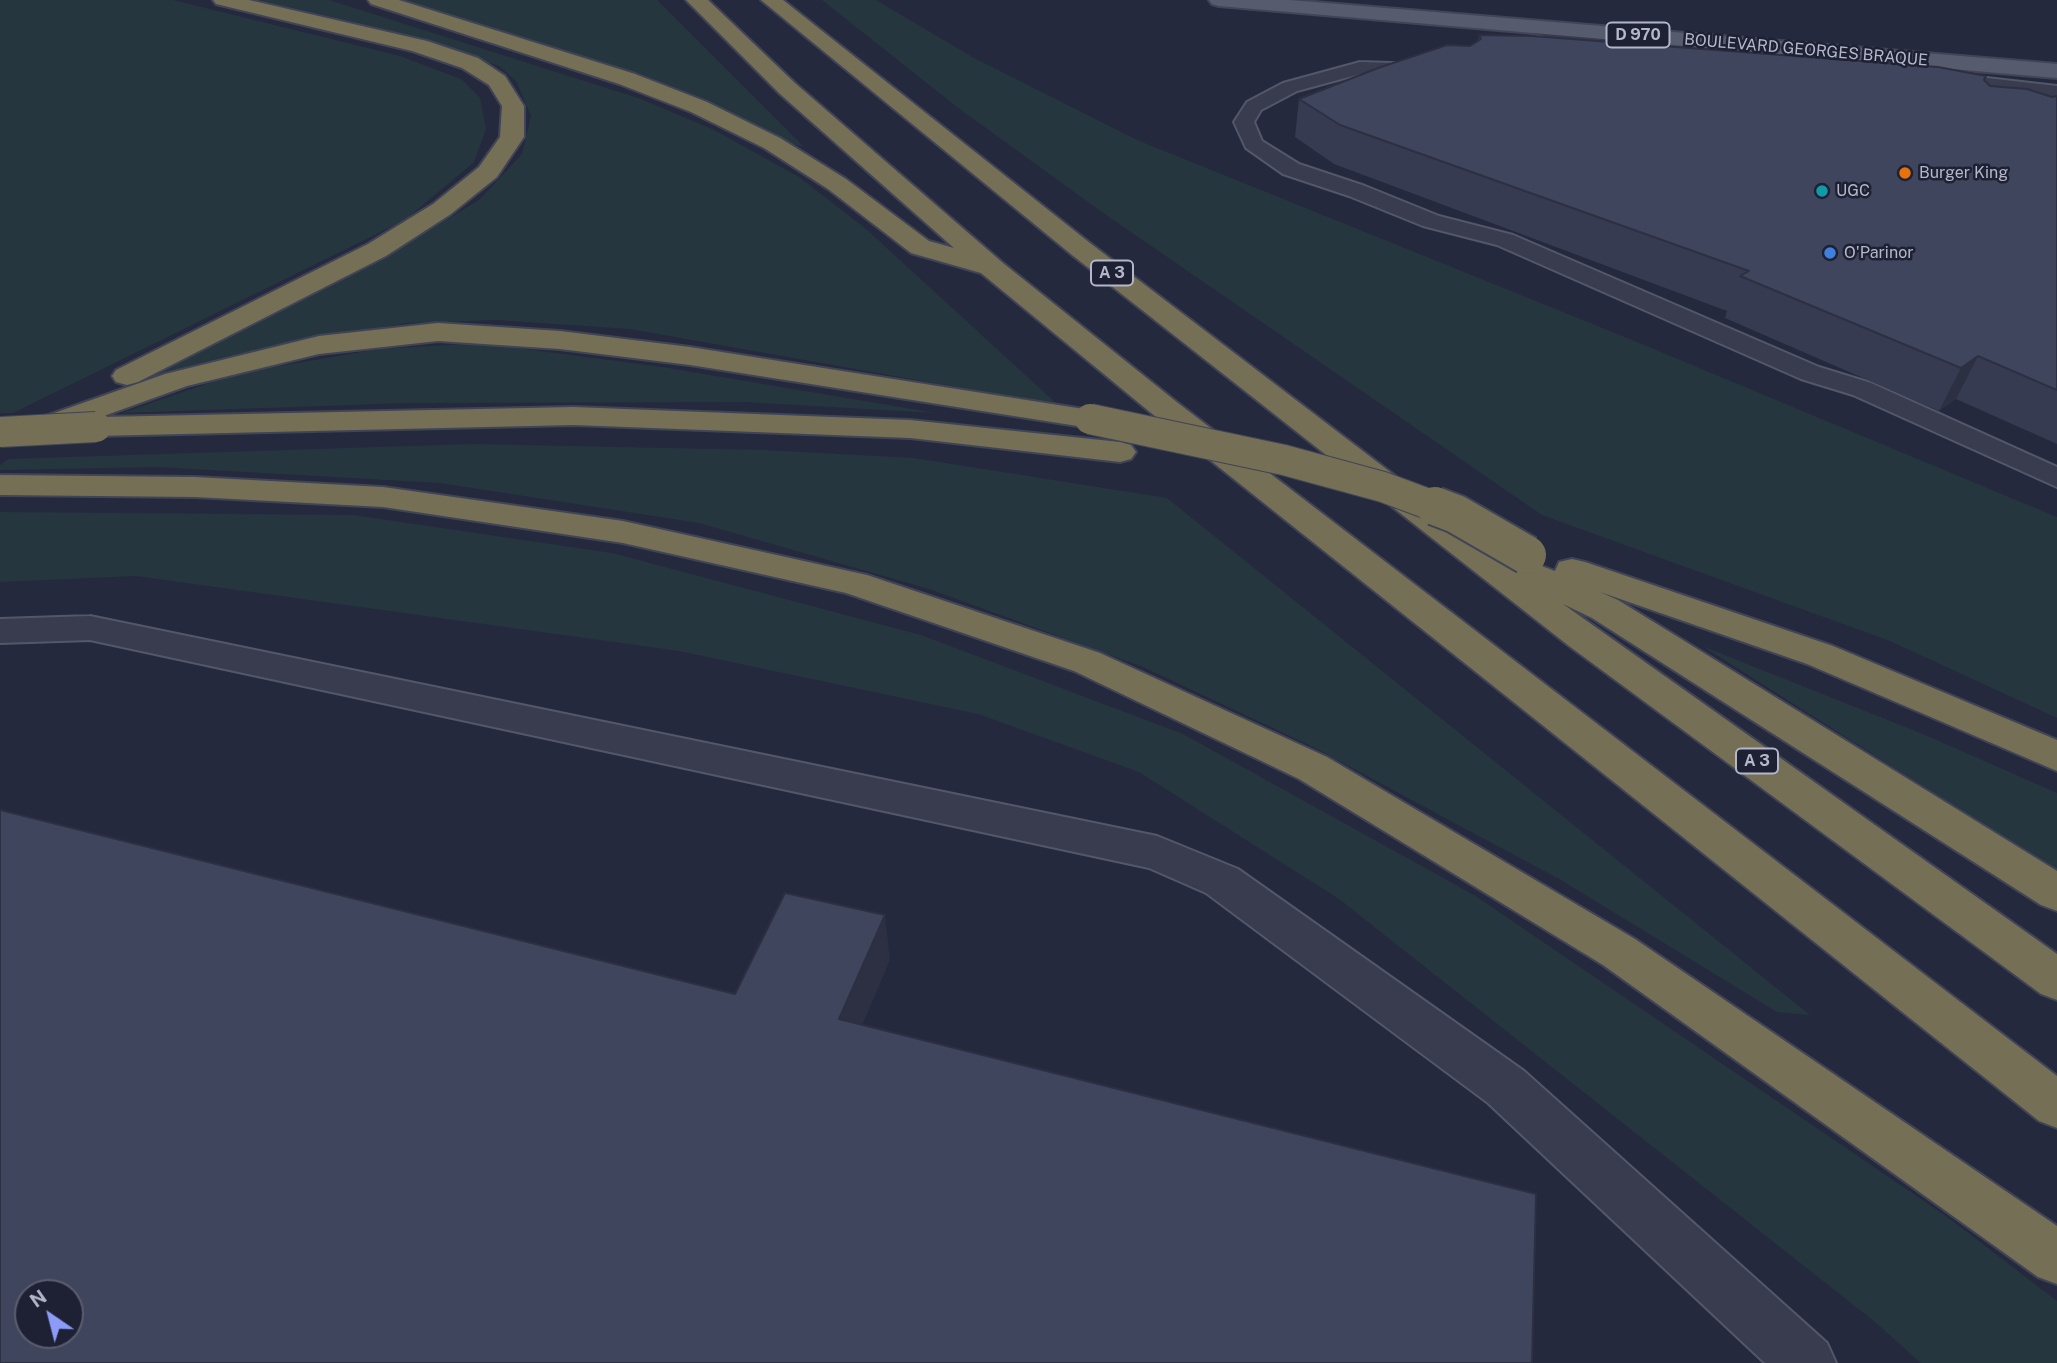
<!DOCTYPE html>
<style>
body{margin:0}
#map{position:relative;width:2057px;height:1363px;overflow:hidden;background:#24293e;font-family:"Public Sans",sans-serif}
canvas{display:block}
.north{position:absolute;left:14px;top:1279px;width:70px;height:70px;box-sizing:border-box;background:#1d2133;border:2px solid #595d6f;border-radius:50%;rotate:325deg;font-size:19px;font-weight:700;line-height:28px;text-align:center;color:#b4b7c9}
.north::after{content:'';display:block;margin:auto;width:24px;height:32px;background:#8b9bf7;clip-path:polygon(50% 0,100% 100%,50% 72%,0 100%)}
</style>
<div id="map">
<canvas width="2057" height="1363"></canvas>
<div class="north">N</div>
</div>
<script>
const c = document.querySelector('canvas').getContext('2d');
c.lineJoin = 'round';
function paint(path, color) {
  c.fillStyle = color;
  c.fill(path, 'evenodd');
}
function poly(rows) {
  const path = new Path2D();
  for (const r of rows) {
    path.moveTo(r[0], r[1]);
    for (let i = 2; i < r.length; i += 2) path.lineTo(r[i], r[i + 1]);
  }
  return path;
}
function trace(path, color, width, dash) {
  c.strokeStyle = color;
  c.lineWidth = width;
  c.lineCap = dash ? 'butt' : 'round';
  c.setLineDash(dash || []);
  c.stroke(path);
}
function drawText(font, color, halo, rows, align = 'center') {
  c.font = font + ' "Public Sans",sans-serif';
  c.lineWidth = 5;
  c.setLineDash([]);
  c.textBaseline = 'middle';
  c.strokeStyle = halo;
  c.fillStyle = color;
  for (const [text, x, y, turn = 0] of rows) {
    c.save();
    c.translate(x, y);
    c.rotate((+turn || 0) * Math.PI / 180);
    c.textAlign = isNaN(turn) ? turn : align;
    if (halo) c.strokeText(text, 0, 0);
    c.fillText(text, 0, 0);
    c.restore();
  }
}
const green = poly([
 [0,0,173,0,400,56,461,79,480,98,486,129,474,162,405,220,13,413,0,413],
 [259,0,329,0,641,99,714,130,799,177,866,229,1058,405,630,329,496,320,406,323,228,356,132,381,395,251,479,200,522,154,531,116,516,81,499,66,445,48,345,20],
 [400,0,657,0,804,147,788,143,699,99,580,57],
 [822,0,876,0,974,58,1137,140,1625,337,2057,517,2057,718,1890,641,1542,515,1099,210,957,107],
 [480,343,662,367,936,413,745,402,406,403,122,413,238,373,380,349],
 [472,444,763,450,914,458,1167,498,1810,1015,1777,1012,1561,880,1311,746,1143,667,929,589,699,523,440,483,158,467,0,470,0,465,9,459],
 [0,512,353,515,612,553,921,635,1183,734,1474,895,1946,1216,2057,1301,2057,1363,1921,1363,1875,1322,1339,899,1139,772,978,714,679,651,136,576,0,582],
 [1702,646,1923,734,2057,793,2057,871]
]);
const lane = poly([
 [1528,21,1576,34,1618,39,1627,44,1618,49,1575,44,1522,30,1519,26,1528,21],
 [1360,62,1424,64,1433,70,1424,76,1360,74,1297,91,1261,110,1254,122,1262,141,1299,164,1365,186,1439,216,1513,235,1819,367,1871,383,2057,467,2057,487,1853,395,1801,379,1497,245,1423,226,1349,196,1283,174,1246,148,1234,122,1247,102,1283,83,1360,62],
 [1943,73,2057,86,2057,98,1936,83,1933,79,1936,75,1943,73]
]);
const street = poly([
 [90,616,1157,836,1238,869,1524,1071,1827,1343,1836,1363,1765,1363,1488,1103,1206,893,1149,868,90,640,0,643,0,619,90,616]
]);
const primary = poly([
 [1209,0,1290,0,2057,64,2057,78,1219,6,1212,4,1209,0]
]);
const highway = poly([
 [213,0,249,0,427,41,478,58,505,76,524,106,524,137,497,177,451,214,386,256,138,382,127,385,116,382,112,376,116,370,368,244,433,204,479,167,500,137,502,106,489,85,462,68,412,51,216,4,213,0],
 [368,0,399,0,635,74,707,102,780,138,846,179,929,241,954,248,780,94,686,0,708,0,796,84,1003,263,1178,403,2057,1076,2057,1128,2039,1121,1156,417,981,273,911,253,828,189,764,148,691,112,619,84,371,4,368,0],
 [761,0,783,0,1090,243,1507,561,1520,558,1555,571,1559,562,1572,559,1585,562,1833,646,2057,740,2057,771,1807,664,1600,592,1618,600,2057,871,2057,911,2041,905,1592,618,1563,604,2057,954,2057,1000,2041,994,1569,646,1072,255,761,0],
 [438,323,560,331,690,347,1090,410,1101,412,1106,419,1101,426,1090,428,690,365,560,349,438,341,319,354,187,386,101,417,574,407,910,420,1120,442,1131,445,1136,452,1131,459,1120,462,910,438,574,425,96,436,85,434,80,427,82,424,37,440,26,437,21,430,26,423,165,374,319,336,438,323],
 [0,475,195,477,383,487,623,521,867,575,1100,653,1327,757,1635,939,2057,1226,2057,1284,2038,1277,1603,965,1299,779,1074,671,846,593,623,543,383,507,195,497,0,495,0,475]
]);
const highwayBridgeFar1 = poly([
 [1090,419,1284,460,1383,487,1439,508],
 [0,432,96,427]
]);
const highwayBridge = poly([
 [1435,506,1456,514,1527,555]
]);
const wall = poly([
 [1479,35,1984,80,1990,86,2052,97,2057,96,2057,444,1956,399,1939,411,1725,318,1727,311,1334,164,1295,137,1299,99,1470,46,1478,41]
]);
const shadedWall = poly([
 [1978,356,1956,399,1939,411,1961,368],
 [885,915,890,960,846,1063,839,1019]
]);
const building = poly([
 [1479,35,1532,36,1938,67,1986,76,1984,80,1990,86,2027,89,2052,97,2057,96,2057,390,1978,356,1961,368,1740,276,1749,271,1340,125,1299,99,1378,68,1447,45,1470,46,1481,39,1479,35],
 [0,810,735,994,785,893,885,915,839,1019,1536,1194,1532,1363,0,1363,0,810],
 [28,1293,70,1293,70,1335,28,1335,28,1293]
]);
const markers = [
 [1905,173,7,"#e8710a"],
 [1822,191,7,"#0f9aa8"],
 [1830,253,7,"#3f7fe0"]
];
const shields = [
 [1638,35,63],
 [1112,273,42],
 [1757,761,42]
];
const shieldNames = [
 ["D 970",1638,35],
 ["A 3",1112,273],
 ["A 3",1757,761]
];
const farStreetnames = [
 ["BOULEVARD GEORGES BRAQUE",1806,50,5]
];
const farPoinames = [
 ["Burger King",1919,173],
 ["UGC",1836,191],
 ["O'Parinor",1844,253]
];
paint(green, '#26363f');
trace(lane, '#535769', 4);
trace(street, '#535769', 4);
trace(primary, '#414557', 4);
trace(highway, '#404456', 4);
paint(lane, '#383c4e');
paint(street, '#383c4e');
paint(primary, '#565b6e');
paint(highway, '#746f55');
trace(highwayBridgeFar1, '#404456', 32, []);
trace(highwayBridge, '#404456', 42, []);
trace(highwayBridgeFar1, '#746f55', 30);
trace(highwayBridge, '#746f55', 38);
paint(wall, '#373b51');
paint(shadedWall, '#2d3042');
paint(building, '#40455e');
trace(building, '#2d3042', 2);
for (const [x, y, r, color] of markers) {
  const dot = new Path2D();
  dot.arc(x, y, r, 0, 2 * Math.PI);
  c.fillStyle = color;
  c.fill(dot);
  trace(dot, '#1d2133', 2.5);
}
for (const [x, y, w] of shields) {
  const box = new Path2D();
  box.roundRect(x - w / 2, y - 12.5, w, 25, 5);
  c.fillStyle = '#1d2133';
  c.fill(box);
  trace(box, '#b4b7c9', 2);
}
drawText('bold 16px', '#b4b7c9', null, shieldNames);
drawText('16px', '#b4b7c9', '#1d2133', farStreetnames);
drawText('16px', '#b4b7c9', '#1d2133', farPoinames, 'left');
</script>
